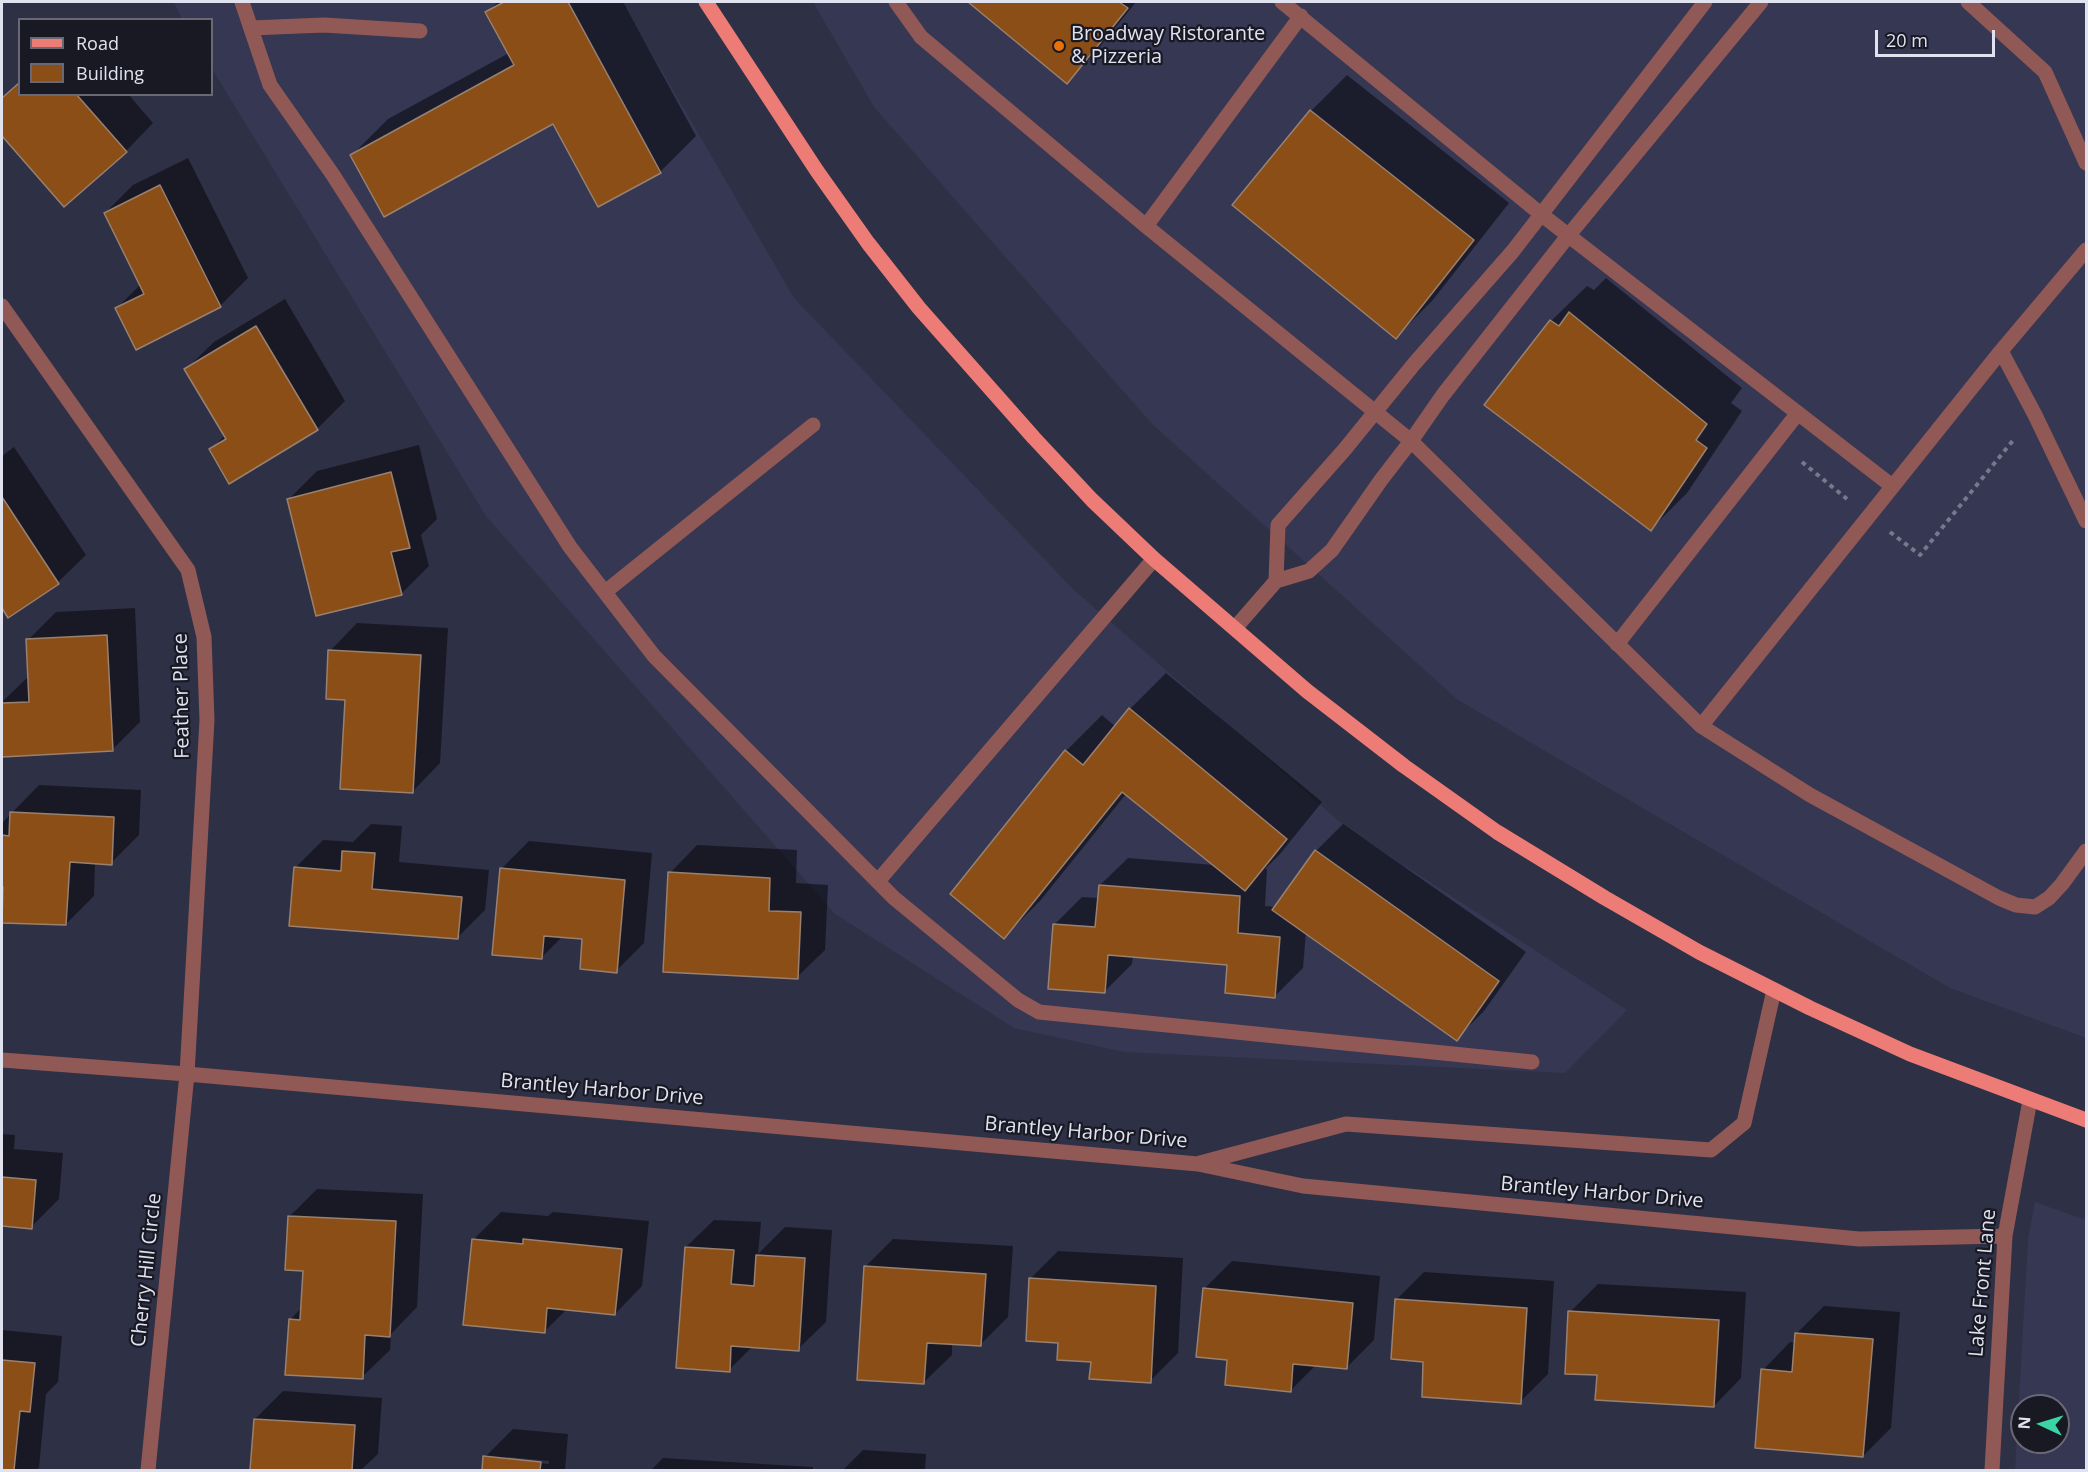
<!DOCTYPE html>
<style>
body{margin:0}
#map{position:relative;width:2088px;height:1472px;overflow:hidden;background:#2e3045;font-family:"Open Sans",sans-serif}
canvas{display:block}
.frame{position:absolute;inset:0;border:3px solid #e0e2f0;pointer-events:none}
.legend{position:absolute;left:18px;top:18px;width:195px;height:78px;box-sizing:border-box;background:#181923;border:2px solid #686975;margin:0;padding:8px 10px;list-style:none;font-size:18px;color:#e0e2f0}
.legend li{display:flex;align-items:center;gap:12px;height:30px}
.legend b{width:30px;border:2px solid #686975}
.north{position:absolute;left:2010px;top:1394px;width:60px;height:60px;box-sizing:border-box;background:#181923;border:2px solid #686975;border-radius:50%;rotate:274deg;font-size:16px;font-weight:700;line-height:24px;text-align:center;color:#e0e2f0}
.north::after{content:'';display:block;margin:auto;width:21px;height:27px;background:#3bd4a4;clip-path:polygon(50% 0,100% 100%,50% 72%,0 100%)}
.scale{position:absolute;left:1875px;top:30px;width:120px;height:27px;box-sizing:border-box;border:3px solid #e0e2f0;border-top:0;padding-left:8px;font-size:18px;line-height:21px;white-space:nowrap;color:#e0e2f0;-webkit-text-stroke:4px #181923;paint-order:stroke}
</style>
<div id="map">
<canvas width="2088" height="1472"></canvas>
<div class="frame"></div>
<ul class="legend">
<li><b style="height:8px;background:#ed7b76"></b>Road</li>
<li><b style="height:16px;background:#8b4e16"></b>Building</li>
</ul>
<div class="north">N</div>
<div class="scale">20 m</div>
</div>
<script>
const c = document.querySelector('canvas').getContext('2d');
c.lineJoin = 'round';
function paint(path, color) {
  c.fillStyle = color;
  c.fill(path, 'evenodd');
}
function poly(rows) {
  const path = new Path2D();
  for (const r of rows) {
    path.moveTo(r[0], r[1]);
    for (let i = 2; i < r.length; i += 2) path.lineTo(r[i], r[i + 1]);
  }
  return path;
}
function trace(path, color, width, dash) {
  c.strokeStyle = color;
  c.lineWidth = width;
  c.lineCap = dash ? 'butt' : 'round';
  c.setLineDash(dash || []);
  c.stroke(path);
}
function drawText(font, color, halo, rows, align = 'center') {
  c.font = font + ' "Open Sans",sans-serif';
  c.lineWidth = 4.5;
  c.setLineDash([]);
  c.textBaseline = 'middle';
  c.strokeStyle = halo;
  c.fillStyle = color;
  for (const [text, x, y, turn = 0] of rows) {
    c.save();
    c.translate(x, y);
    c.rotate((+turn || 0) * Math.PI / 180);
    c.textAlign = isNaN(turn) ? turn : align;
    if (halo) c.strokeText(text, 0, 0);
    c.fillText(text, 0, 0);
    c.restore();
  }
}
const built = poly([
 [174,2,622,2,794,298,1073,589,1347,828,1627,1010,1565,1073,1124,1052,1014,1028,835,914,486,516,212,69,212,20,182,19],
 [813,2,2086,2,2086,1038,1950,988,1458,700,1152,424,874,107],
 [2035,1202,2086,1220,2086,1470,2015,1470,2028,1239],
 [2022,1406,2058,1406,2058,1442,2022,1442]
]);
const shadow = poly([
 [498,2,566,2,653,162,656,162,569,2,623,2,696,136,660,172,554,122,352,155,388,119,509,53,487,12],
 [970,2,1136,2,1094,54,1067,82],
 [1347,75,1509,203,1432,301,1396,337,1311,111],
 [20,81,20,94,128,94,153,123,126,151,65,205,2,133,2,98],
 [188,158,248,278,220,306,117,308,141,284,105,213,133,185],
 [1606,278,1742,388,1731,403,1742,411,1687,493,1651,529,1551,321,1587,286,1594,290],
 [285,299,345,401,317,429,211,450,225,435,186,369,214,342],
 [419,445,437,519,421,535,429,566,401,594,289,499,317,471],
 [14,447,86,555,58,582,8,616,2,606,2,456],
 [135,608,140,722,112,750,2,755,2,702,29,676,28,640,56,612],
 [357,623,448,628,440,763,413,791,346,699,330,651],
 [1166,673,1322,802,1280,854,1265,869,1267,869,1265,906,1276,907,1316,851,1343,824,1526,952,1484,1011,1456,1039,1306,932,1303,968,1275,996,1228,964,1133,956,1132,964,1104,992,1054,925,1082,897,1099,898,1100,885,1128,858,1214,865,1126,794,1040,901,1004,937,1066,751,1102,715,1116,727,1130,709],
 [39,785,141,790,139,835,111,863,95,862,94,896,66,924,5,886,2,886,2,823],
 [371,824,402,826,399,862,489,870,485,910,457,938,295,868,323,840,353,842],
 [529,841,652,853,644,943,616,971,584,938,563,936,541,958,501,869],
 [697,845,797,850,796,883,828,885,825,950,797,977,670,873],
 [2,1134,15,1135,14,1149,63,1153,59,1199,31,1227,2,1225],
 [317,1189,423,1194,417,1307,391,1334,390,1350,362,1377,290,1320,302,1307,304,1270,289,1217],
 [501,1212,548,1216,553,1212,649,1221,642,1286,615,1314,567,1309,544,1332,473,1240],
 [714,1220,761,1222,758,1254,785,1227,832,1230,826,1322,798,1349,753,1346,729,1370,686,1247],
 [893,1239,1013,1246,1008,1317,981,1344,952,1343,952,1355,924,1382,865,1267],
 [1058,1251,1183,1258,1178,1353,1150,1381,1092,1360,1060,1341,1030,1279],
 [1232,1261,1380,1276,1374,1340,1346,1368,1316,1365,1290,1391,1229,1359,1204,1289],
 [1424,1272,1554,1281,1548,1374,1520,1402,1425,1360,1396,1300],
 [1598,1284,1746,1292,1741,1378,1714,1406,1598,1374,1570,1312],
 [1824,1306,1900,1312,1891,1428,1863,1456,1763,1370,1790,1342,1796,1343,1797,1333],
 [2,1330,62,1336,58,1382,46,1394,39,1468,36,1470,2,1470],
 [283,1391,382,1398,378,1454,361,1470,251,1470,255,1419],
 [513,1429,568,1434,565,1470,484,1470,485,1457],
 [508,1457,549,1461,549,1464,508,1460],
 [863,1450,926,1454,925,1470,843,1470],
 [663,1458,813,1467,813,1470,651,1470]
]);
const building = poly([
 [504,2,568,2,661,173,598,207,553,124,384,217,350,155,514,65,485,12,504,2],
 [968,2,1119,2,1128,8,1067,84,968,2],
 [20,82,20,94,76,94,127,152,64,207,2,136,2,98,20,82],
 [1310,110,1474,240,1396,339,1232,205,1310,110],
 [160,185,221,307,136,350,115,308,144,294,104,213,160,185],
 [1569,312,1707,424,1696,440,1707,448,1651,531,1484,405,1550,320,1559,326,1569,312],
 [256,326,318,430,229,484,209,449,226,439,184,369,256,326],
 [391,472,410,548,391,552,402,595,316,616,287,499,391,472],
 [2,497,59,584,8,618,2,608,2,497],
 [107,635,113,751,2,757,2,703,29,702,26,639,107,635],
 [328,650,421,655,413,793,340,789,345,700,326,699,328,650],
 [1129,708,1287,839,1245,891,1122,792,1004,939,950,894,1065,750,1083,765,1129,708],
 [10,812,114,817,112,865,70,862,66,925,2,923,3,887,2,887,2,835,9,836,10,812],
 [1315,850,1499,981,1457,1041,1272,910,1315,850],
 [342,851,375,853,372,889,462,897,458,939,289,926,294,867,341,871,342,851],
 [500,868,625,880,617,973,580,969,582,939,544,936,542,959,492,955,500,868],
 [668,872,770,878,769,911,801,912,798,979,663,972,668,872],
 [1099,885,1240,896,1238,933,1280,937,1275,998,1225,993,1227,965,1108,955,1105,993,1048,989,1053,924,1095,927,1099,885],
 [2,1177,36,1180,32,1229,2,1226,2,1177],
 [288,1216,396,1221,390,1337,365,1335,363,1379,285,1375,289,1319,300,1320,303,1271,285,1270,288,1216],
 [472,1239,523,1244,523,1239,622,1249,615,1315,547,1308,545,1333,463,1325,472,1239],
 [685,1247,734,1250,731,1284,754,1286,756,1255,805,1258,799,1351,731,1346,730,1372,676,1368,685,1247],
 [864,1266,986,1274,981,1346,927,1343,924,1384,857,1380,864,1266],
 [1029,1278,1156,1286,1151,1383,1089,1379,1091,1362,1057,1360,1058,1343,1026,1341,1029,1278],
 [1203,1288,1353,1303,1347,1369,1293,1364,1291,1392,1225,1385,1227,1360,1196,1357,1203,1288],
 [1395,1299,1527,1308,1521,1404,1422,1397,1423,1362,1391,1359,1395,1299],
 [1568,1311,1719,1320,1714,1407,1595,1400,1597,1375,1565,1374,1568,1311],
 [1795,1333,1873,1339,1863,1457,1755,1448,1761,1369,1792,1372,1795,1333],
 [2,1360,35,1363,30,1412,20,1411,14,1470,2,1470,2,1360],
 [254,1419,355,1425,352,1470,250,1470,254,1419],
 [483,1456,541,1462,540,1470,482,1470,483,1456]
]);
const path = poly([
 [1802,462,1847,499],
 [1890,532,1920,555,2015,438]
]);
const minor = poly([
 [242,2,270,85,333,175,570,547,654,656,894,898,1018,1000,1039,1012,1532,1062],
 [896,2,921,37,1146,226,1411,441,1701,726,1810,795,1999,898,2016,905,2035,907,2049,898,2062,884,2086,851],
 [1282,2,1542,215,1892,486],
 [1968,2,2045,72,2086,163],
 [251,28,324,25,420,31],
 [1146,226,1301,16],
 [2086,250,2001,351,2035,415,2086,521],
 [2,306,188,570,204,637,207,720,187,1074,148,1470],
 [1276,581,1278,525,1345,449,1414,364,1513,251,1705,2],
 [605,592,813,425],
 [1236,627,1276,581,1309,571,1332,550,1381,480,1411,441,1443,395,1568,236,1761,2],
 [1617,644,1798,413],
 [1701,726,2001,351],
 [878,881,1154,559],
 [2,1060,187,1074,1198,1164,1303,1186,1859,1239,2005,1236],
 [1200,1163,1346,1124,1711,1150,1744,1123,1774,990],
 [1992,1470,2005,1236,2030,1100]
]);
const major = poly([
 [706,2,817,171,868,243,919,308,1034,438,1092,500,1154,559,1307,691,1404,766,1497,832,1605,898,1699,952,1810,1008,1910,1054,2086,1120]
]);
const markers = [
 [1059,46,6,"#e8710a"]
];
const poiNames = [
 ["Broadway Ristorante",1071,34],
 ["& Pizzeria",1071,57]
];
const streetNames = [
 ["Feather Place",182,696,-91],
 ["Brantley Harbor Drive",602,1090,5],
 ["Brantley Harbor Drive",1086,1133,5],
 ["Brantley Harbor Drive",1602,1193,5],
 ["Cherry Hill Circle",147,1270,-84],
 ["Lake Front Lane",1983,1283,-85]
];
paint(built, '#353753');
paint(shadow, '#0007');
paint(building, '#8b4e16');
trace(building, '#998170', 1.5);
trace(path, '#77798b', 4, [4.5, 4.5]);
trace(minor, '#915956', 15);
trace(major, '#ed7b76', 15);
for (const [x, y, r, color] of markers) {
  const dot = new Path2D();
  dot.arc(x, y, r, 0, 2 * Math.PI);
  c.fillStyle = color;
  c.fill(dot);
  trace(dot, '#181923', 2);
}
drawText('20px', '#e0e2f0', '#181923', poiNames, 'left');
drawText('20px', '#e0e2f0', '#181923', streetNames);
</script>
